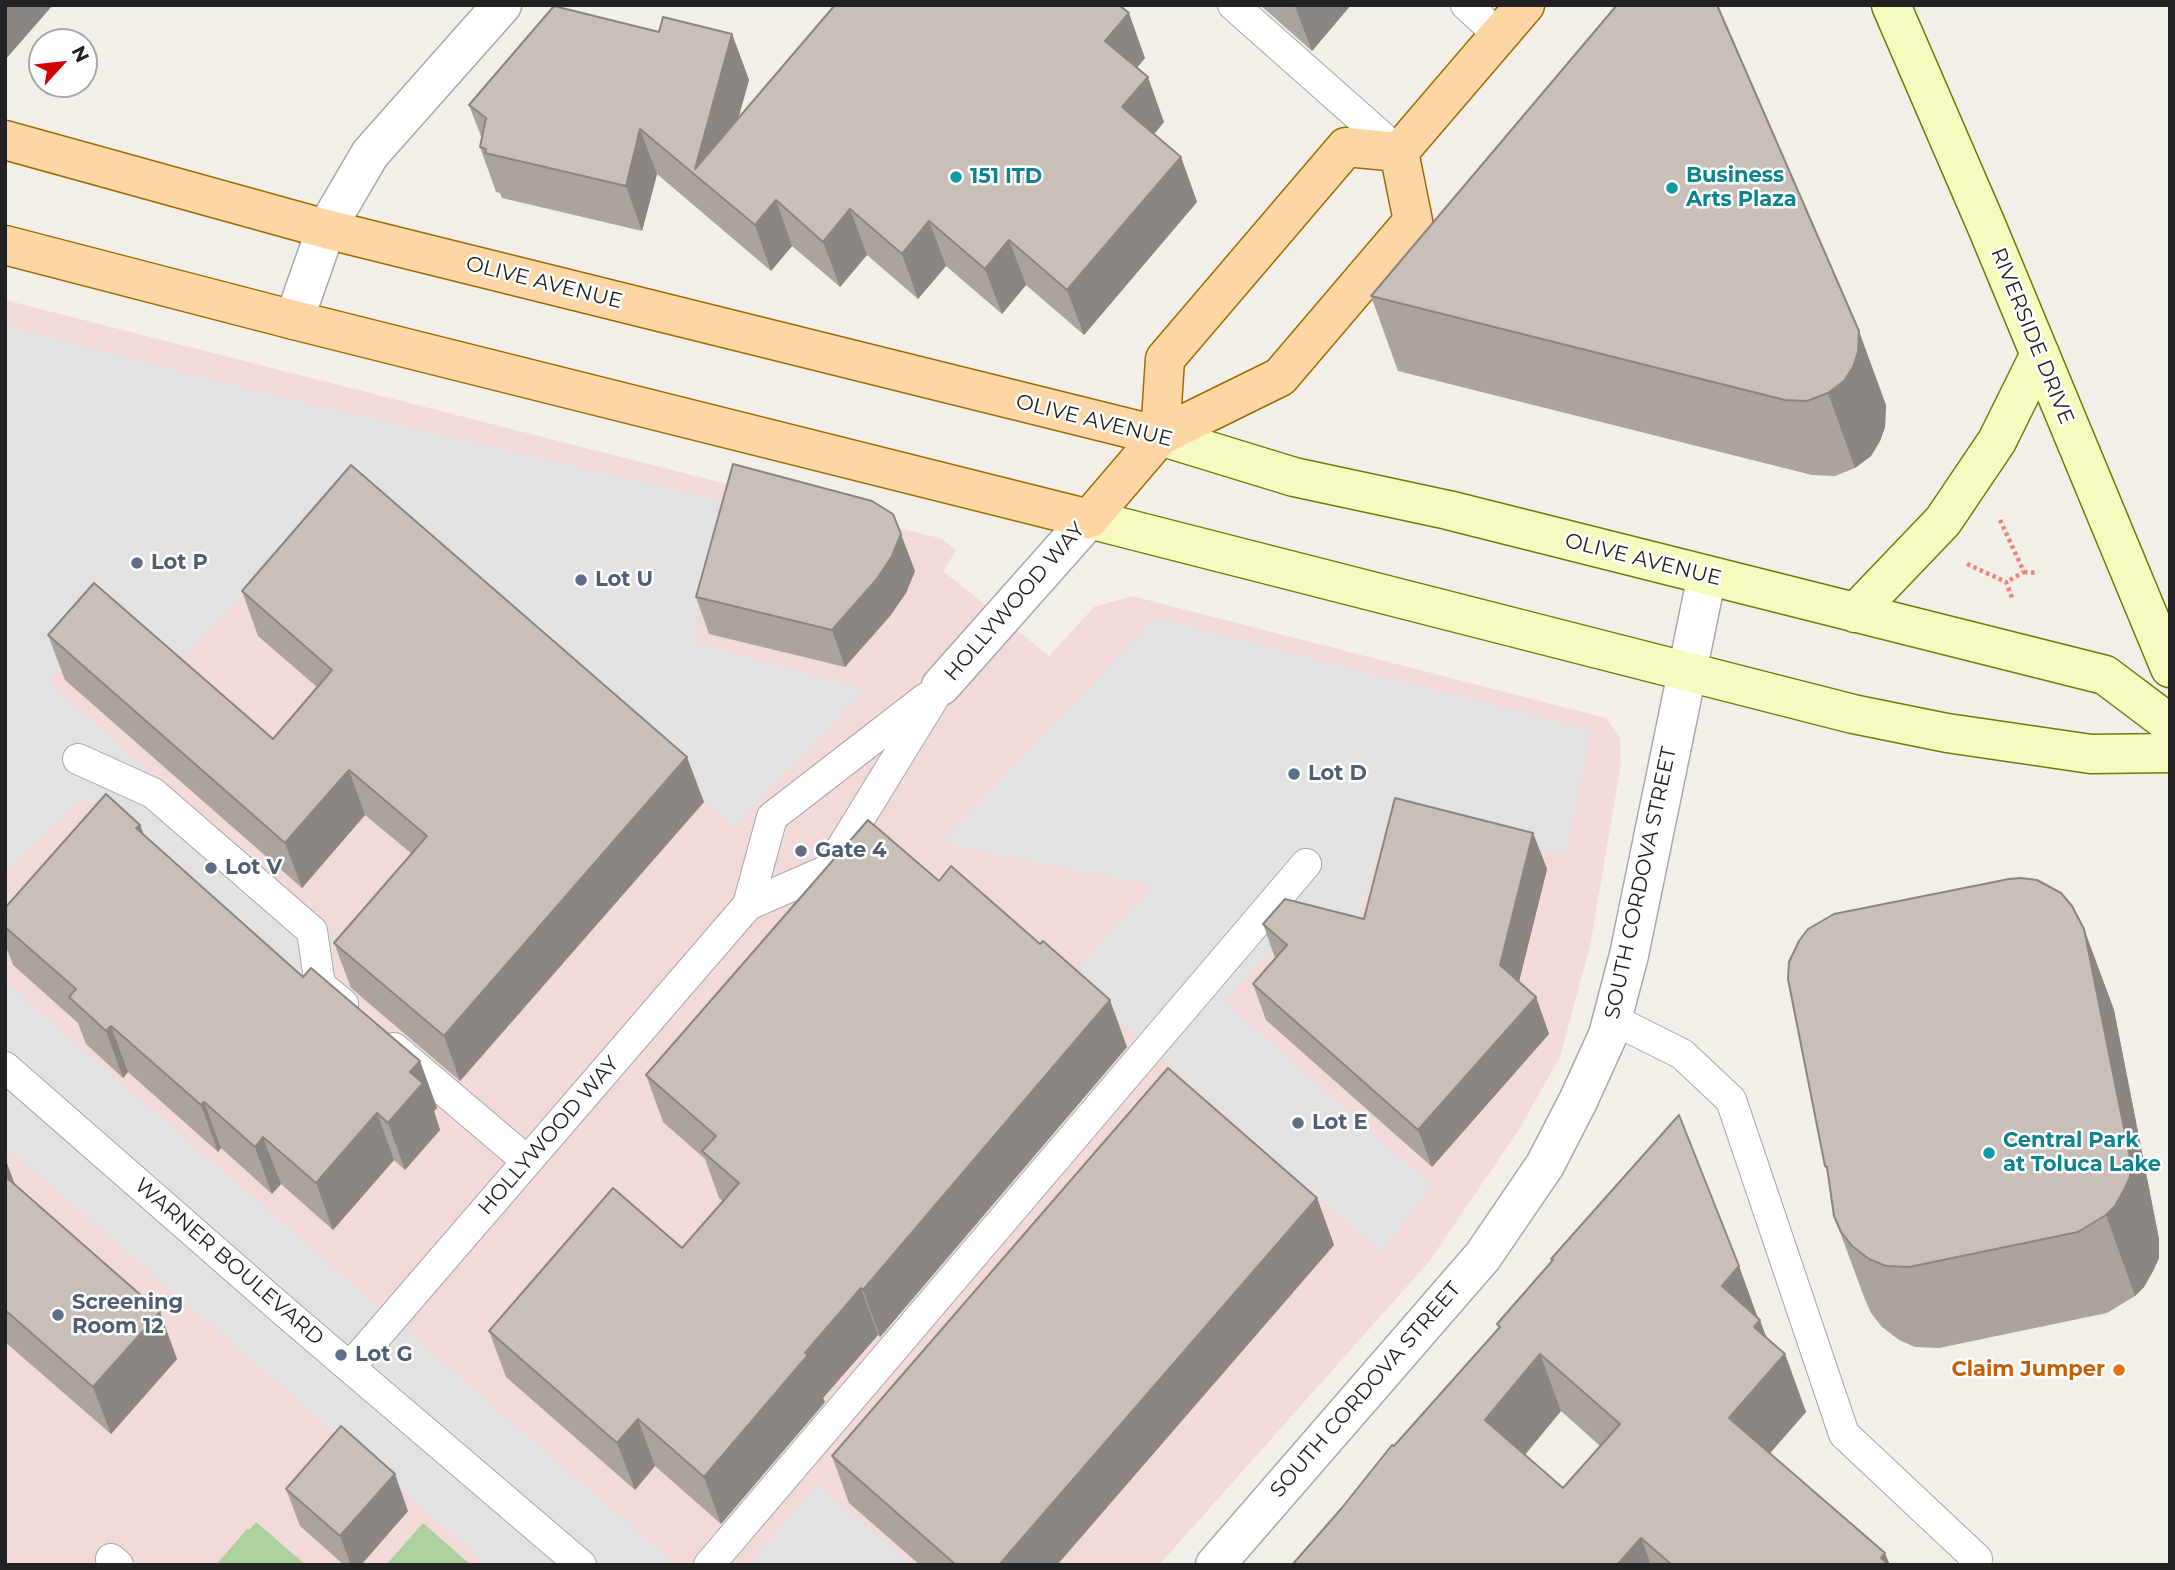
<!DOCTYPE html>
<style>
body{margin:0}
#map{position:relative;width:2175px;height:1570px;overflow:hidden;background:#f2efe9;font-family:Montserrat,sans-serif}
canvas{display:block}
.frame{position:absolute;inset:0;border:7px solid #222;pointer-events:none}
.north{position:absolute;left:28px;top:28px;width:70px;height:70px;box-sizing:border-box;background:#fff;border:2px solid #a7a7a7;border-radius:50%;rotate:63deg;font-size:19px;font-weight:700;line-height:28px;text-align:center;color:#222}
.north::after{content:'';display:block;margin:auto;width:24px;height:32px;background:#d40000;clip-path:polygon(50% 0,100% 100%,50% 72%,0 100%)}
</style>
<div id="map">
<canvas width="2175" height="1570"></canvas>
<div class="frame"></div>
<div class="north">N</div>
</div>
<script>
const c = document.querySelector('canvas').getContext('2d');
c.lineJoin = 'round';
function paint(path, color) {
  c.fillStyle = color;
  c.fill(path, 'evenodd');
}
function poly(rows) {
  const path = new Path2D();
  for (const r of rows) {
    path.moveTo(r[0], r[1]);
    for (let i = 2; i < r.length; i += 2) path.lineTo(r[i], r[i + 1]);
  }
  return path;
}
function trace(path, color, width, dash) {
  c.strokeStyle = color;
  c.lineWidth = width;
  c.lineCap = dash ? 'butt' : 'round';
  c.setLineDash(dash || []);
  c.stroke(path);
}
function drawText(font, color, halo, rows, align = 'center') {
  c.font = font + ' Montserrat,sans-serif';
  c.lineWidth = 5;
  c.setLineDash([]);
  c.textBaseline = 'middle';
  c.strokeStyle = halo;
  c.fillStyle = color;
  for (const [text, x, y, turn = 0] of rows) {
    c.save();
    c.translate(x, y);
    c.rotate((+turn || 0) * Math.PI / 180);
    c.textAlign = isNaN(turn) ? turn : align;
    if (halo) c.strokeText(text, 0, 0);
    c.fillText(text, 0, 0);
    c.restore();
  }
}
const commercial = poly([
 [5,300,943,539,956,551,943,571,1049,656,1094,607,1132,596,1606,718,1620,737,1621,764,1590,946,1560,1057,1518,1131,1428,1263,1159,1565,5,1565]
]);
const forest = poly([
 [256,1522,306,1565,216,1565,247,1529,249,1530],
 [423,1523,471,1565,386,1565]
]);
const parking = poly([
 [5,326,265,393,726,502,693,642,864,689,734,828,342,481,182,660,111,607,48,682,338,939,297,985,84,797,5,872],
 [1155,618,1591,730,1565,855,1386,819,1356,925,1304,915,1224,1001,1431,1185,1381,1253,1070,977,1153,885,940,843],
 [5,982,676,1565,487,1565,5,1146],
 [817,1485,818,1485,912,1565,747,1565]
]);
const path = poly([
 [2000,520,2024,572,2006,582],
 [1967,564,2006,582,2012,598],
 [2024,572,2038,573]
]);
const service = poly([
 [1233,5,1399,152],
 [1466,5,1499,35],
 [78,759,153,793,312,931,320,985,343,1004],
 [748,905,772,817,926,698],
 [1612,1019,1682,1054,1731,1100,1844,1434,1977,1559],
 [394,1048,527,1161],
 [5,1067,285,1312,581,1565],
 [350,1367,748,905,828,870,941,686],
 [111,1559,118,1565],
 [709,1565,1306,864]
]);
const minor = poly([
 [294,320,326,229,370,154,502,5],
 [941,686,1089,519],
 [1215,1565,1483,1256,1545,1165,1578,1101,1608,1035,1629,955,1707,575]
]);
const secondary = poly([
 [1891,5,1987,227,2170,668],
 [1160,436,1294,477,1448,510,2105,675,2170,724],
 [1089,519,1853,714,1947,733,2091,754,2170,753],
 [1855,613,1943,521,1997,441,2040,354]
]);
const primary = poly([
 [5,140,326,229,1160,436],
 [1399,152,1525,5],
 [5,245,294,320,1089,519,1160,436,1280,377,1413,221,1399,152],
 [1160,436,1165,359,1346,147,1399,152]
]);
const wall = poly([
 [1260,5,1351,5,1312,51],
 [659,32,732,34,749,80,738,119,1145,58,1137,68,1164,122,1154,134,1181,157,1197,202,1084,335,1026,285,1002,314,946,266,918,299,867,255,840,287,792,246,771,271,657,174,642,231,502,198,500,193,496,192,480,147,482,139,469,105],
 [1371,296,1886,405,1885,427,1880,441,1871,456,1855,468,1835,476,1812,475,1398,371],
 [915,571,906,593,890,616,845,667,709,634,696,597],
 [242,591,704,802,460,1081,351,988,334,943,412,854,365,815,302,888,65,680,48,635,273,739,317,687,258,636],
 [140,825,144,835,303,977,420,1061,437,1108,434,1111,440,1130,405,1170,394,1160,333,1230,281,1184,272,1194,221,1148,218,1152,128,1072,123,1078,86,1044,78,1023,13,965,5,944,5,908],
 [1533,833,1547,869,1519,981,1536,997,1549,1034,1432,1167,1266,1020,1253,984,1275,958,1263,924,1364,919],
 [2084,929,2114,1010,2159,1239,2159,1258,2153,1271,2144,1287,2135,1296,2107,1313,1939,1348,1915,1347,1899,1340,1882,1327,1871,1313,1864,1297,1834,1216,1828,1175,1825,1166],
 [1127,1047,880,1337,878,1335,823,1398,825,1402,721,1524,655,1466,635,1490,506,1377,489,1331,682,1248,723,1201,719,1198,705,1159,663,1122,646,1075],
 [5,1158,15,1185,177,1359,111,1434,5,1342],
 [1317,1198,1334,1245,1057,1565,920,1565,849,1503,832,1456],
 [1551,1259,1739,1266,1757,1317,1767,1338,1785,1354,1806,1412,1770,1453,1890,1565,1292,1565,1341,1509,1394,1446,1499,1329,1497,1324,1552,1261],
 [1561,1411,1600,1446,1563,1488,1525,1455],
 [286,1489,408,1511,361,1565,344,1565,300,1526]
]);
const shadedWall = poly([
 [5,5,53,5,5,60],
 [1296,5,1351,5,1312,51,1295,6],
 [1129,13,1145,58,1121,86,1105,41],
 [732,34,749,80,717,194,695,169],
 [1148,77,1164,122,1139,152,1122,107],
 [640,129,657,174,642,231,626,186],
 [1181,157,1197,202,1084,335,1067,290],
 [776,200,792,246,771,271,755,225],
 [850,209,867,255,840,287,823,242],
 [929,221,946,266,918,299,902,254],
 [1009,240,1026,285,1002,314,985,269],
 [1859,331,1886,405,1885,427,1880,441,1871,456,1855,468,1828,393],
 [901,534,915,571,906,593,890,616,845,667,832,630],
 [687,757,704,802,460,1081,444,1036],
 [349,770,365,815,302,888,285,843],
 [140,825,157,872,136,828],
 [1533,833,1547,869,1514,1002,1500,965],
 [2084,929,2114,1010,2159,1239,2159,1258,2153,1271,2144,1287,2135,1296,2106,1215],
 [1536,997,1549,1034,1432,1167,1418,1130],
 [1110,1000,1127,1047,880,1337,863,1290],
 [111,1026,128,1072,123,1078,106,1031],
 [420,1061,437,1108,434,1111,440,1130,405,1170,388,1123,410,1072],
 [204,1102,221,1148,218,1152,201,1105],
 [377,1113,394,1160,333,1230,316,1183],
 [263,1137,281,1184,272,1194,255,1147],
 [5,1158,22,1204,5,1193],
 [1317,1198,1334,1245,1057,1565,999,1565],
 [1739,1266,1759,1321,1760,1320,1776,1364,1785,1354,1806,1412,1750,1476,1729,1418,1722,1286],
 [861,1288,878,1335,823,1398,825,1402,721,1524,704,1477,805,1353],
 [160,1312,177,1359,111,1434,93,1387],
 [1540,1354,1561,1411,1506,1477,1485,1420],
 [638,1419,655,1466,635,1490,617,1443],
 [395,1474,408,1511,361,1565,351,1565,340,1536],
 [1641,1538,1651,1565,1617,1565],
 [1885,1553,1890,1565,1883,1565,1881,1558]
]);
const building = poly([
 [835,5,1119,5,1129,13,1105,41,1148,77,1122,107,1181,157,1067,290,1009,240,985,269,929,221,902,254,850,209,823,242,776,200,755,225,640,129,626,186,485,153,486,149,480,147,486,118,469,105,554,6,659,32,663,17,732,34,695,169,835,5],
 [1617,5,1717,5,1859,331,1858,352,1853,367,1844,381,1828,393,1807,401,1785,400,1371,296,1617,5],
 [733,464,872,501,893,514,901,534,892,556,877,579,832,630,696,597,733,464],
 [351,465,687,757,444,1036,334,943,427,836,349,770,285,843,48,635,94,583,273,739,332,670,242,591,351,465],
 [106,794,140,825,136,828,303,977,311,968,420,1061,410,1072,423,1083,388,1123,377,1113,316,1183,263,1137,255,1147,204,1102,201,1105,111,1026,106,1031,69,997,76,989,5,927,5,908,106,794],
 [1395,798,1533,833,1500,965,1536,997,1418,1130,1253,984,1287,945,1263,924,1285,899,1364,919,1395,798],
 [868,820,939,881,951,866,1040,944,1043,941,1110,1000,863,1290,861,1288,805,1353,808,1355,704,1477,638,1419,617,1443,489,1331,613,1188,682,1248,739,1183,702,1151,716,1136,646,1075,868,820],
 [2021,878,2037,880,2061,893,2072,906,2084,929,2130,1158,2130,1177,2124,1190,2115,1206,2106,1215,2078,1232,1909,1267,1886,1266,1869,1259,1852,1246,1841,1232,1834,1216,1827,1167,1825,1166,1788,979,1789,962,1799,941,1808,929,1834,914,2009,879,2021,878],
 [1168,1068,1317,1198,999,1565,956,1565,832,1456,1168,1068],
 [1679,1115,1739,1266,1722,1286,1760,1320,1754,1327,1785,1354,1729,1418,1885,1553,1881,1558,1889,1565,1672,1565,1641,1538,1617,1565,1292,1565,1341,1509,1392,1445,1394,1446,1500,1327,1497,1324,1553,1260,1551,1259,1679,1115],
 [1540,1354,1620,1424,1563,1488,1485,1420,1540,1354],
 [5,1176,160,1312,93,1387,5,1310,5,1176],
 [341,1426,395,1474,340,1536,286,1489,341,1426]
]);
const markers = [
 [956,177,7,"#0f9aa8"],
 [1672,188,7,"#0f9aa8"],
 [137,563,7,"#5c6f8a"],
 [581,580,7,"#5c6f8a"],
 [1294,774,7,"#5c6f8a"],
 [801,851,7,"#5c6f8a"],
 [211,868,7,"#5c6f8a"],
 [1298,1123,7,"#5c6f8a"],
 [1989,1153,7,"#0f9aa8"],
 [58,1315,7,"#5c6f8a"],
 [341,1355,7,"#5c6f8a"],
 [2119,1370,7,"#e8710a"]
];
const cultureNames = [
 ["Business",1686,176],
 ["Arts Plaza",1686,200],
 ["151 ITD",970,177],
 ["Central Park",2003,1141],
 ["at Toluca Lake",2003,1165]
];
const streetNames = [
 ["OLIVE AVENUE",544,283,14],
 ["RIVERSIDE DRIVE",2032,336,68],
 ["OLIVE AVENUE",1094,421,14],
 ["OLIVE AVENUE",1643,560,14],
 ["HOLLYWOOD WAY",1015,602,-49],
 ["SOUTH CORDOVA STREET",1641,883,-78],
 ["HOLLYWOOD WAY",549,1136,-49],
 ["WARNER BOULEVARD",229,1262,41],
 ["SOUTH CORDOVA STREET",1366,1390,-49]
];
const serviceNames = [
 ["Lot P",151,563],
 ["Lot U",595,580],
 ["Lot D",1308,774],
 ["Gate 4",815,851],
 ["Lot V",225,868],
 ["Lot E",1312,1123],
 ["Screening",72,1303],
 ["Room 12",72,1327],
 ["Lot G",355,1355]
];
const foodNames = [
 ["Claim Jumper",2105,1370]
];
paint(commercial, '#f2dad9');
paint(forest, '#add19e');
paint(parking, '#e2e2e2');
trace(service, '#a9a9a9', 32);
trace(minor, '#a9a9a9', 41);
trace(secondary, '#707d05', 41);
trace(primary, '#a06b00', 41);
trace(path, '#fa8072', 4.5, [3.5, 3.5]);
trace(service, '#fff', 30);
trace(minor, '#fff', 38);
trace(secondary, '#f7fabf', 38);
trace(primary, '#fcd6a4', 38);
paint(wall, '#aba49e');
paint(shadedWall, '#8b8681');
paint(building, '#c7bfb8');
trace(building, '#8b8681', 2);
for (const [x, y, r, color] of markers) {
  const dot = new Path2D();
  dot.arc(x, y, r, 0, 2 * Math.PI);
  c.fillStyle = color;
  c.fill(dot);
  trace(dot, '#fff', 2.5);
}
drawText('bold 21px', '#0d838f', '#fff', cultureNames, 'left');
drawText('21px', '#222', '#fff', streetNames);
drawText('bold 21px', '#4e5e75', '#fff', serviceNames, 'left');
drawText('bold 21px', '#c56008', '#fff', foodNames, 'right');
</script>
